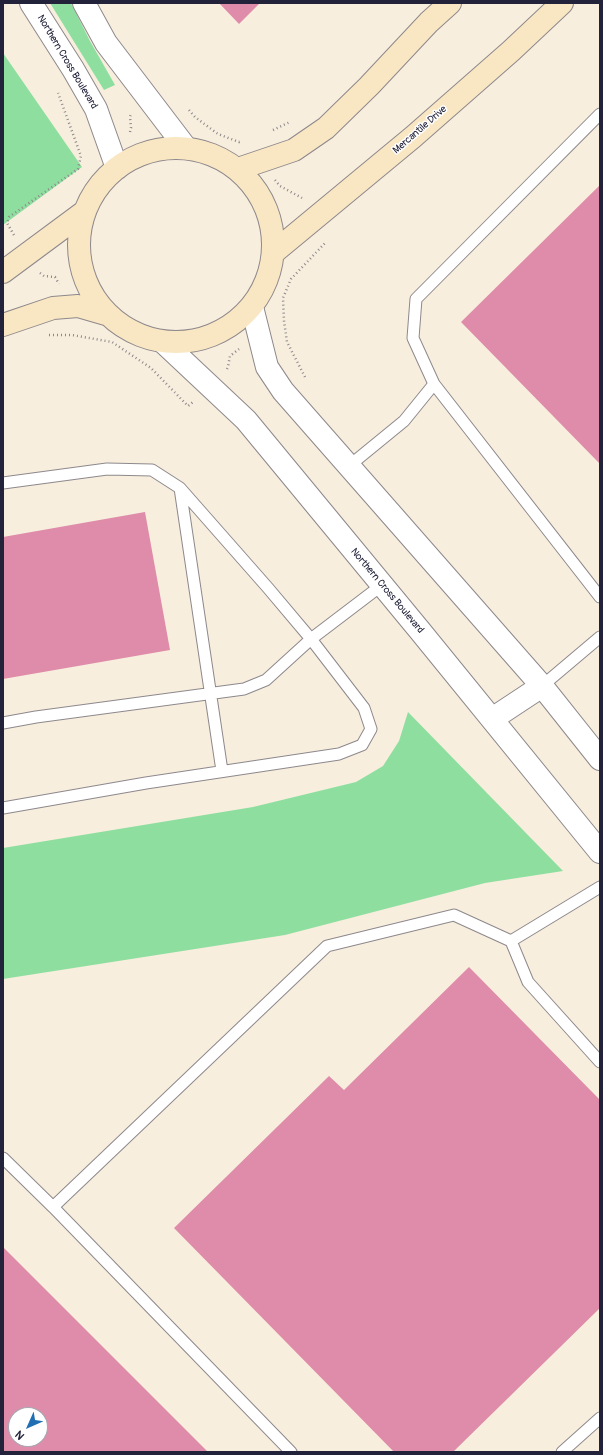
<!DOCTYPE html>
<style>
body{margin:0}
#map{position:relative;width:603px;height:1455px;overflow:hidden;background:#f8eede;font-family:Pangolin,sans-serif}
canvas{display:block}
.frame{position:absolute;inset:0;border:4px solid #22223b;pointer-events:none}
.north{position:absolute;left:8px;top:1407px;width:40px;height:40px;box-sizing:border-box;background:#fff;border:1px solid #a7a7b1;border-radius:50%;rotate:225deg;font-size:11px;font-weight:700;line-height:16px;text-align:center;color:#22223b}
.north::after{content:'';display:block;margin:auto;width:14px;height:18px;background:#1f6fb2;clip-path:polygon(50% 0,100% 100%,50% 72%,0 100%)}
</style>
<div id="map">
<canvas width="603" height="1455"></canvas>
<div class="frame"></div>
<div class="north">N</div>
</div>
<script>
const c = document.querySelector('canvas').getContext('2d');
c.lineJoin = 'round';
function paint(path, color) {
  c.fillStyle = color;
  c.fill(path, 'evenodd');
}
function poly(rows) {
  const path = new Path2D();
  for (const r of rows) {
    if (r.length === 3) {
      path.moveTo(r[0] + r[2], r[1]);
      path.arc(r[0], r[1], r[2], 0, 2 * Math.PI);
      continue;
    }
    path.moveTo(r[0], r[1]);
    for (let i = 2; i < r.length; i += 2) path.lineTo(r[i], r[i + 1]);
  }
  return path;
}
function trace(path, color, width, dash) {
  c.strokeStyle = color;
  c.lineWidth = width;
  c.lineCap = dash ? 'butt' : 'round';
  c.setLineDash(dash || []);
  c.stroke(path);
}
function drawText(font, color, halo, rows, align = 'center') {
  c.font = font + ' Pangolin,sans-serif';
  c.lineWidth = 3;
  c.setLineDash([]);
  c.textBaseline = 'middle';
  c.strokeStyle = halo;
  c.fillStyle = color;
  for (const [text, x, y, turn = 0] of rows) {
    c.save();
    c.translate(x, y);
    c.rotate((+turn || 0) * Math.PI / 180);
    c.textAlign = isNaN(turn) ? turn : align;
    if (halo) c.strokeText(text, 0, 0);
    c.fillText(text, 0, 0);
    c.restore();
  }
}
const green = poly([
 [50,3,71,3,90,41,115,85,104,90],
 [3,53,82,167,3,225],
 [408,712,563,871,485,883,285,935,3,979,3,848,253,807,356,782,383,766,399,741]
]);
const building = poly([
 [219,3,260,3,239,24],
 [600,185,600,464,461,322],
 [145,512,170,650,3,679,3,537],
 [469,967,600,1100,600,1308,453,1452,394,1452,174,1228,329,1076,344,1090],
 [3,1247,208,1452,3,1452],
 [16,1415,40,1415,40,1439,16,1439]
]);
const path = poly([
 [189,110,195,117,218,134,239,142,242,141],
 [273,130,290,122],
 [130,132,131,128,130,117,131,114],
 [275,180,280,186,302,198],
 [14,235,7,223,9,217,78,169,81,156,58,93],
 [40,273,44,276,55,277,59,284],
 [49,335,72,335,112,342,151,368,188,406,193,402],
 [227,369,228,367,230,356,239,349],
 [305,377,287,342,284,321,283,298,291,279,326,242]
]);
const service = poly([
 [600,114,416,299,413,338,434,384,600,597],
 [349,466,404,421,434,384],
 [3,483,107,469,152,470,180,488,268,588,311,639,382,585],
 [180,488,222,771],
 [542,686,600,637],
 [3,723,36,717,244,689,266,680,311,639,364,708,371,729,362,745,339,754,146,783,3,808],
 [511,941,528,982,600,1062],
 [3,1158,53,1207,327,946,454,915,511,941,600,887],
 [53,1207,291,1452],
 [562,1452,600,1418]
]);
const tertiary = poly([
 [31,3,73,69,96,109,117,168],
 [84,3,106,43,186,148],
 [252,307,267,367,283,391,542,686,600,759],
 [163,342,246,420,421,632,600,852],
 [492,719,542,686]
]);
const secondary = poly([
 [176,245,97],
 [238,169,294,150,326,128,369,86,429,22,450,3],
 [273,253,413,137,511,51,562,3],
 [3,272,84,212],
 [3,325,53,308,78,306,109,315]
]);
const streetNames = [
 ["Northern Cross Boulevard",67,62,59],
 ["Mercantile Drive",420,130,-41],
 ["Northern Cross Boulevard",387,591,50]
];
paint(green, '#8edf9f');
paint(building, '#de8ca9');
trace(service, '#8d888c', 13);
trace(tertiary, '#8d888c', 24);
trace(secondary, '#8d888c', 24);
trace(path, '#8d888c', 2.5, [1, 3]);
trace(service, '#fff', 11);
trace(tertiary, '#fff', 22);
trace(secondary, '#f9e7c3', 22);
drawText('10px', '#22223b', '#fff', streetNames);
</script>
